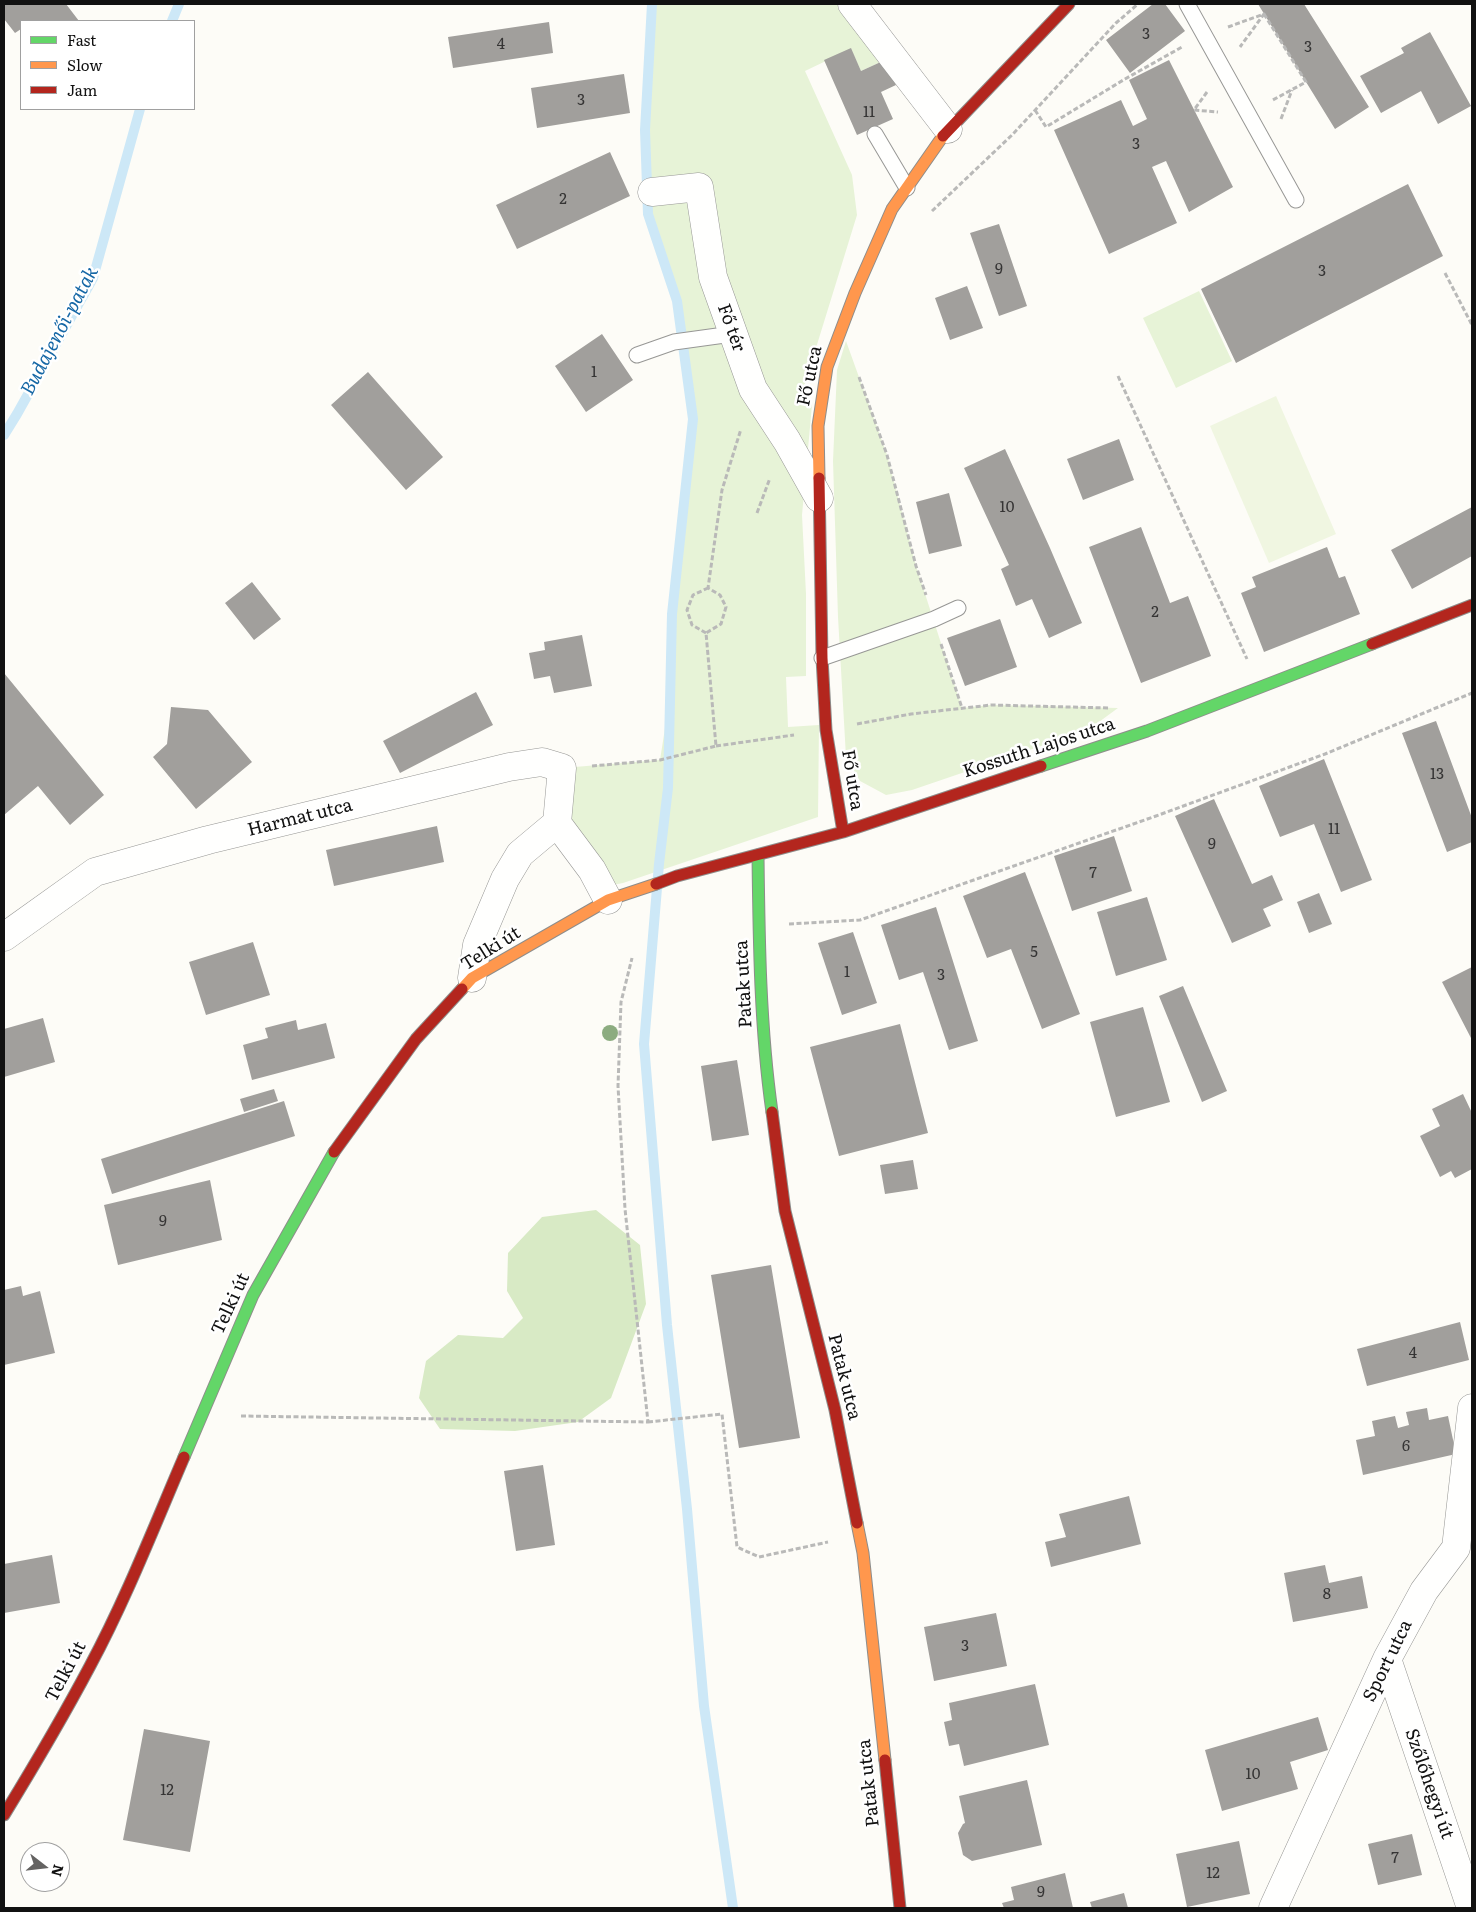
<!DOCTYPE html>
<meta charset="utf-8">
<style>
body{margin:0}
#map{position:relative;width:1476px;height:1912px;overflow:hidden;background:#fdfcf7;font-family:Literata,serif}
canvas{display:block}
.frame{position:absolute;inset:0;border:5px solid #111;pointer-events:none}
.legend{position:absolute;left:20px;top:20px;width:175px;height:90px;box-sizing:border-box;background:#fff;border:1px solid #a0a0a0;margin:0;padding:6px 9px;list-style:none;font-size:15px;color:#111}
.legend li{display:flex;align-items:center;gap:10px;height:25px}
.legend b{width:25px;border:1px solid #a0a0a0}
.north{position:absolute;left:20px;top:1842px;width:50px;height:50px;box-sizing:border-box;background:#fff;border:1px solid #a0a0a0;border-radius:50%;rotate:106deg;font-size:14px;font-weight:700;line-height:20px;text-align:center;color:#111}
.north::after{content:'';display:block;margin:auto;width:18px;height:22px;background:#646362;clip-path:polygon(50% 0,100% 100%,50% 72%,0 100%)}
</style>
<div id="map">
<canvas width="1476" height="1912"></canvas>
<div class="frame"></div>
<ul class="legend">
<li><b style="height:6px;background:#63d668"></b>Fast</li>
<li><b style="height:6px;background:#ff974d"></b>Slow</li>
<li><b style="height:6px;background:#b3261e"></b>Jam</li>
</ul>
<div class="north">N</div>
</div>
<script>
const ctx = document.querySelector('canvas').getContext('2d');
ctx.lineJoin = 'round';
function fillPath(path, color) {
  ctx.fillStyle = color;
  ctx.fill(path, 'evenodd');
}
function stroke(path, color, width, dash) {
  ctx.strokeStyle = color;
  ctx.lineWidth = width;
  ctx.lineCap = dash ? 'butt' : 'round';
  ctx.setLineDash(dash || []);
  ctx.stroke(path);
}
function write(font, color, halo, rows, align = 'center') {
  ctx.font = font + ' Literata,serif';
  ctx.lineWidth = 5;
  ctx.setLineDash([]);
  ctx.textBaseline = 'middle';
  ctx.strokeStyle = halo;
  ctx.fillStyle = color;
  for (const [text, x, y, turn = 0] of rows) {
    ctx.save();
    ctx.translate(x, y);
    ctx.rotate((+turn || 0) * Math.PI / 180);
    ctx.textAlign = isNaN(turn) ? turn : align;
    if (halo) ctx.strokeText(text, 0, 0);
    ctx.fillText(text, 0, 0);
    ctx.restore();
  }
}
fillPath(new Path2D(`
 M652,4H852L885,60L861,71L851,49L805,71L852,175L857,215L803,390L812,405L802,515L806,594V676L786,677L788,727L819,725L818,817L623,883L602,887L557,823L562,768L660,760L669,703L672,614L693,419L677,301L648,214L645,130Z
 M1199,291L1232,361L1176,388L1143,318Z
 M846,341L887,455L916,566L962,708L991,705L1118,708L1088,730L912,790L886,795L860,781L846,757L838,617L833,461L837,370Z`), '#e7f3d7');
fillPath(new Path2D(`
 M596,1210L640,1245L646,1304L611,1398L578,1422L515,1431L440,1429L419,1398L426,1361L458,1335L503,1338L523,1318L507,1291L508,1253L542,1217Z`), '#d8eac5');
fillPath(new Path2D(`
 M1276,396L1336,534L1269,563L1210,426Z`), '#f0f6e1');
stroke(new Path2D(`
 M652,4L645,130L648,214L677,301L693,419L672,614L668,788L659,864L644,1044L667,1325L687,1509L704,1706L733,1908
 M172,21L179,4
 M4,435L17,414L93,278L140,109`), '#cde8f7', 10);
fillPath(new Path2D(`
 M4,4H66L79,21H21V29L15,33L4,19Z
 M1153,4H1165L1185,31L1130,73L1106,40Z
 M1258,4H1304L1369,107L1335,129Z
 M549,22L553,53L453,68L448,37Z
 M1430,32L1471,106L1438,124L1421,91L1381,113L1360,76L1404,53L1401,48Z
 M851,48L861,71L885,60L896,85L881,92L893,119L857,135L824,60Z
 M1169,60L1233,187L1189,212L1166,161L1152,167L1177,223L1109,254L1054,130L1121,100L1133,126L1147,119L1129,80Z
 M624,74L630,113L537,128L531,88Z
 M610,152L630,196L517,249L496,205Z
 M1408,184L1443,256L1236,363L1201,289Z
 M999,224L1027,306L999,316L970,233Z
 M967,286L983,328L950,340L935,298Z
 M602,334L633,380L586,412L555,366Z
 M368,372L443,457L406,490L331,405Z
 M1119,439L1134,480L1083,500L1067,459Z
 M1005,449L1050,548L1082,623L1049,638L1032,599L1016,606L1001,569L1009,565L964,468Z
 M949,493L962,546L929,554L916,502Z
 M1472,507V556L1412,589L1391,550Z
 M1141,527L1170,603L1188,596L1211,656L1141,683L1089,547Z
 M1327,547L1339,578L1345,576L1360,614L1264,652L1241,593L1256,587L1252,577Z
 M252,582L281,619L254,640L225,603Z
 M1000,619L1017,667L965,686L947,638Z
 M582,635L592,686L554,693L550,676L534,679L529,653L545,650L544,642Z
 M4,673L104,795L70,825L38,786L4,815Z
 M476,692L493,725L400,773L383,741Z
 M171,707L208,710L252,762L196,809L153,757L167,744Z
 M1436,721L1472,818V842L1447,852L1402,733Z
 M1324,759L1372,880L1341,892L1314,824L1280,837L1259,786Z
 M1214,799L1252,884L1272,875L1283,900L1263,909L1271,926L1232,943L1175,816Z
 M437,826L444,862L334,886L326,850Z
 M1114,836L1132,891L1072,911L1054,856Z
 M1025,872L1080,1014L1042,1029L1011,949L987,958L963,896Z
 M1319,893L1332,924L1309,933L1297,902Z
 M1147,897L1167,960L1116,976L1097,912Z
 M936,907L978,1041L949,1050L923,972L899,980L881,925Z
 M853,932L877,1003L842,1015L818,943Z
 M253,942L270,995L206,1015L189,962Z
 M1472,967V1040L1442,982Z
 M1183,986L1227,1091L1202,1102L1159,996Z
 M1143,1007L1170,1102L1116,1117L1090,1022Z
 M43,1018L55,1062L4,1077V1029Z
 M296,1020L298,1030L326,1023L335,1058L252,1080L243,1045L268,1038L265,1028Z
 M900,1024L928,1133L839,1156L810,1047Z
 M737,1060L749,1135L712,1141L701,1066Z
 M274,1089L278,1101L244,1112L240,1099Z
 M1463,1094L1472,1113V1169L1455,1178L1451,1171L1440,1177L1420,1136L1440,1126L1432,1109Z
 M284,1101L295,1136L112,1194L101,1159Z
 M913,1160L918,1189L885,1194L880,1165Z
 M210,1180L222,1240L118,1265L104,1205Z
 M771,1265L800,1438L739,1448L711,1275Z
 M21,1286L23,1296L40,1291L55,1353L4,1365V1290Z
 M1460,1322L1469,1360L1367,1386L1357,1349Z
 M1427,1408L1429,1420L1448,1416L1456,1454L1363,1475L1356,1440L1375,1436L1372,1421L1395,1416L1398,1428L1409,1425L1406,1412Z
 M543,1465L555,1545L516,1551L504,1471Z
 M1129,1496L1141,1544L1051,1567L1045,1542L1066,1537L1059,1514Z
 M52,1555L60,1603L4,1613V1564Z
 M1325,1565L1329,1583L1362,1576L1368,1608L1293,1622L1284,1573Z
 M996,1613L1007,1666L934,1681L924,1627Z
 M1035,1684L1049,1745L964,1766L959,1744L949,1746L944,1722L952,1720L949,1703Z
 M1318,1717L1328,1750L1290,1762L1298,1789L1222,1811L1205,1750Z
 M144,1729L210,1741L190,1852L123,1840Z
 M1027,1780L1042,1845L972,1861L963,1855L958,1833L963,1824L965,1823L959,1796Z
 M1412,1834L1422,1875L1378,1885L1368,1844Z
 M1239,1841L1250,1894L1187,1907L1176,1854Z
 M1065,1873L1073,1908H1004L1002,1903L1014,1900L1011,1887Z
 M1124,1893L1128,1908H1092L1090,1902Z`), '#a19f9c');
const lane = new Path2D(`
 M1187,4L1296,200
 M875,134L907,188
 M637,355L674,342L732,334
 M822,658L934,619L958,608`);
const street = new Path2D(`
 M852,4L948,129
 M652,192L699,187L713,277L753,389L787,441L819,498
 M4,937L95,872L208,840L509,767L542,762L562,768L557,823L592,870L608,900
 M472,978L477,945L505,879L520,854L557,823
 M1387,1659L1471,1908
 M1273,1908L1387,1659L1424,1591L1456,1548L1472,1408`);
const fast = new Path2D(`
 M1041,766L1147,731L1372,644
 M758,855C759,941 760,1027 772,1112
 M184,1457L253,1295L334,1152`);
const slow = new Path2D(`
 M819,478L818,426L827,367L855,293L892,209L943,136
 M462,989L472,978L608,900L656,884
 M857,1523L863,1553L885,1760`);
const jam = new Path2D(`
 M943,136L1069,4
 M819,478L822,658L826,730L843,832
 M1372,644L1472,605
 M656,884L677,876L843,832L1041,766
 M772,1112L785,1211L835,1410L857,1523
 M334,1152L416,1039L462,989
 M885,1760L900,1908
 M4,1815C34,1766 63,1717 90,1666C126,1599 154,1527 184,1457`);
stroke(lane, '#979795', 17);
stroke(street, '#979795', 29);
stroke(fast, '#8e8d8b', 13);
stroke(slow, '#8e8d8b', 13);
stroke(jam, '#8e8d8b', 13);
stroke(new Path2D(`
 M1264,14L1306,82L1271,101
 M1228,27L1264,14L1240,47
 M1207,92L1194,110L1218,112
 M1035,110L1046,127L1125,79L1182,47
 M1281,119L1292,90
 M932,211L1012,135L1116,23L1138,4
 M1445,273L1472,325
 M1118,376L1247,659
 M859,377L887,455L916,566L926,595
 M757,513L770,478
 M706,633L692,625L687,610L693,595L708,588
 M941,644L962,708
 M857,724L911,714L991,705L1109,708
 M716,746L794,735
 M592,766L660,760L716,746L706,633L721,624L726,607L720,595L708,588L722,490L741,429
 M789,924L860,920L1156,816L1325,754L1472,693
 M241,1416L648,1422L625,1209L618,1086L621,1002L632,958
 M648,1422L722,1414L737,1547L759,1557L828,1542`), '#b9b9b8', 3, [5, 2.5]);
stroke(lane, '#fffffe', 15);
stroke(street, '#fffffe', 28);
stroke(fast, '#63d668', 11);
stroke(slow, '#ff974d', 11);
stroke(jam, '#b3261e', 11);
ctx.fillStyle = '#8cac80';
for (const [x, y] of [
 [610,1033]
]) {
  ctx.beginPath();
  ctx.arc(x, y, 8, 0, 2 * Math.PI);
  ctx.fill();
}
write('15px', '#353434', null, [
 ["3",1146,35],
 ["4",501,45],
 ["3",1308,48],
 ["3",581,101],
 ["11",869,113],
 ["3",1136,145],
 ["2",563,200],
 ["9",999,270],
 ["3",1322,272],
 ["1",594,373],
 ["10",1007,508],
 ["2",1155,613],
 ["13",1437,775],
 ["11",1334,830],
 ["9",1212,845],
 ["7",1093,874],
 ["5",1034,953],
 ["1",847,973],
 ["3",941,976],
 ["9",163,1222],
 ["4",1413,1354],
 ["6",1406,1447],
 ["8",1327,1595],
 ["3",965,1647],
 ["10",1253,1775],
 ["12",167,1791],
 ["7",1395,1859],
 ["12",1213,1874],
 ["9",1041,1893]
]);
write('18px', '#111', '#fff', [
 ["Fő tér",731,328,70],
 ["Fő utca",810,376,-78],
 ["Kossuth Lajos utca",1039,748,-18],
 ["Fő utca",852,780,81],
 ["Harmat utca",300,818,-14],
 ["Telki út",491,949,-32],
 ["Patak utca",744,984,-93],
 ["Telki út",231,1304,-65],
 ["Patak utca",844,1377,76],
 ["Sport utca",1388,1661,-64],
 ["Telki út",66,1672,-62],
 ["Patak utca",869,1783,-96],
 ["Szőlőhegyi út",1429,1784,71]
]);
write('italic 19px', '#1768a6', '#fff', [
 ["Budajenői-patak",60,331,-62]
]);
</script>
